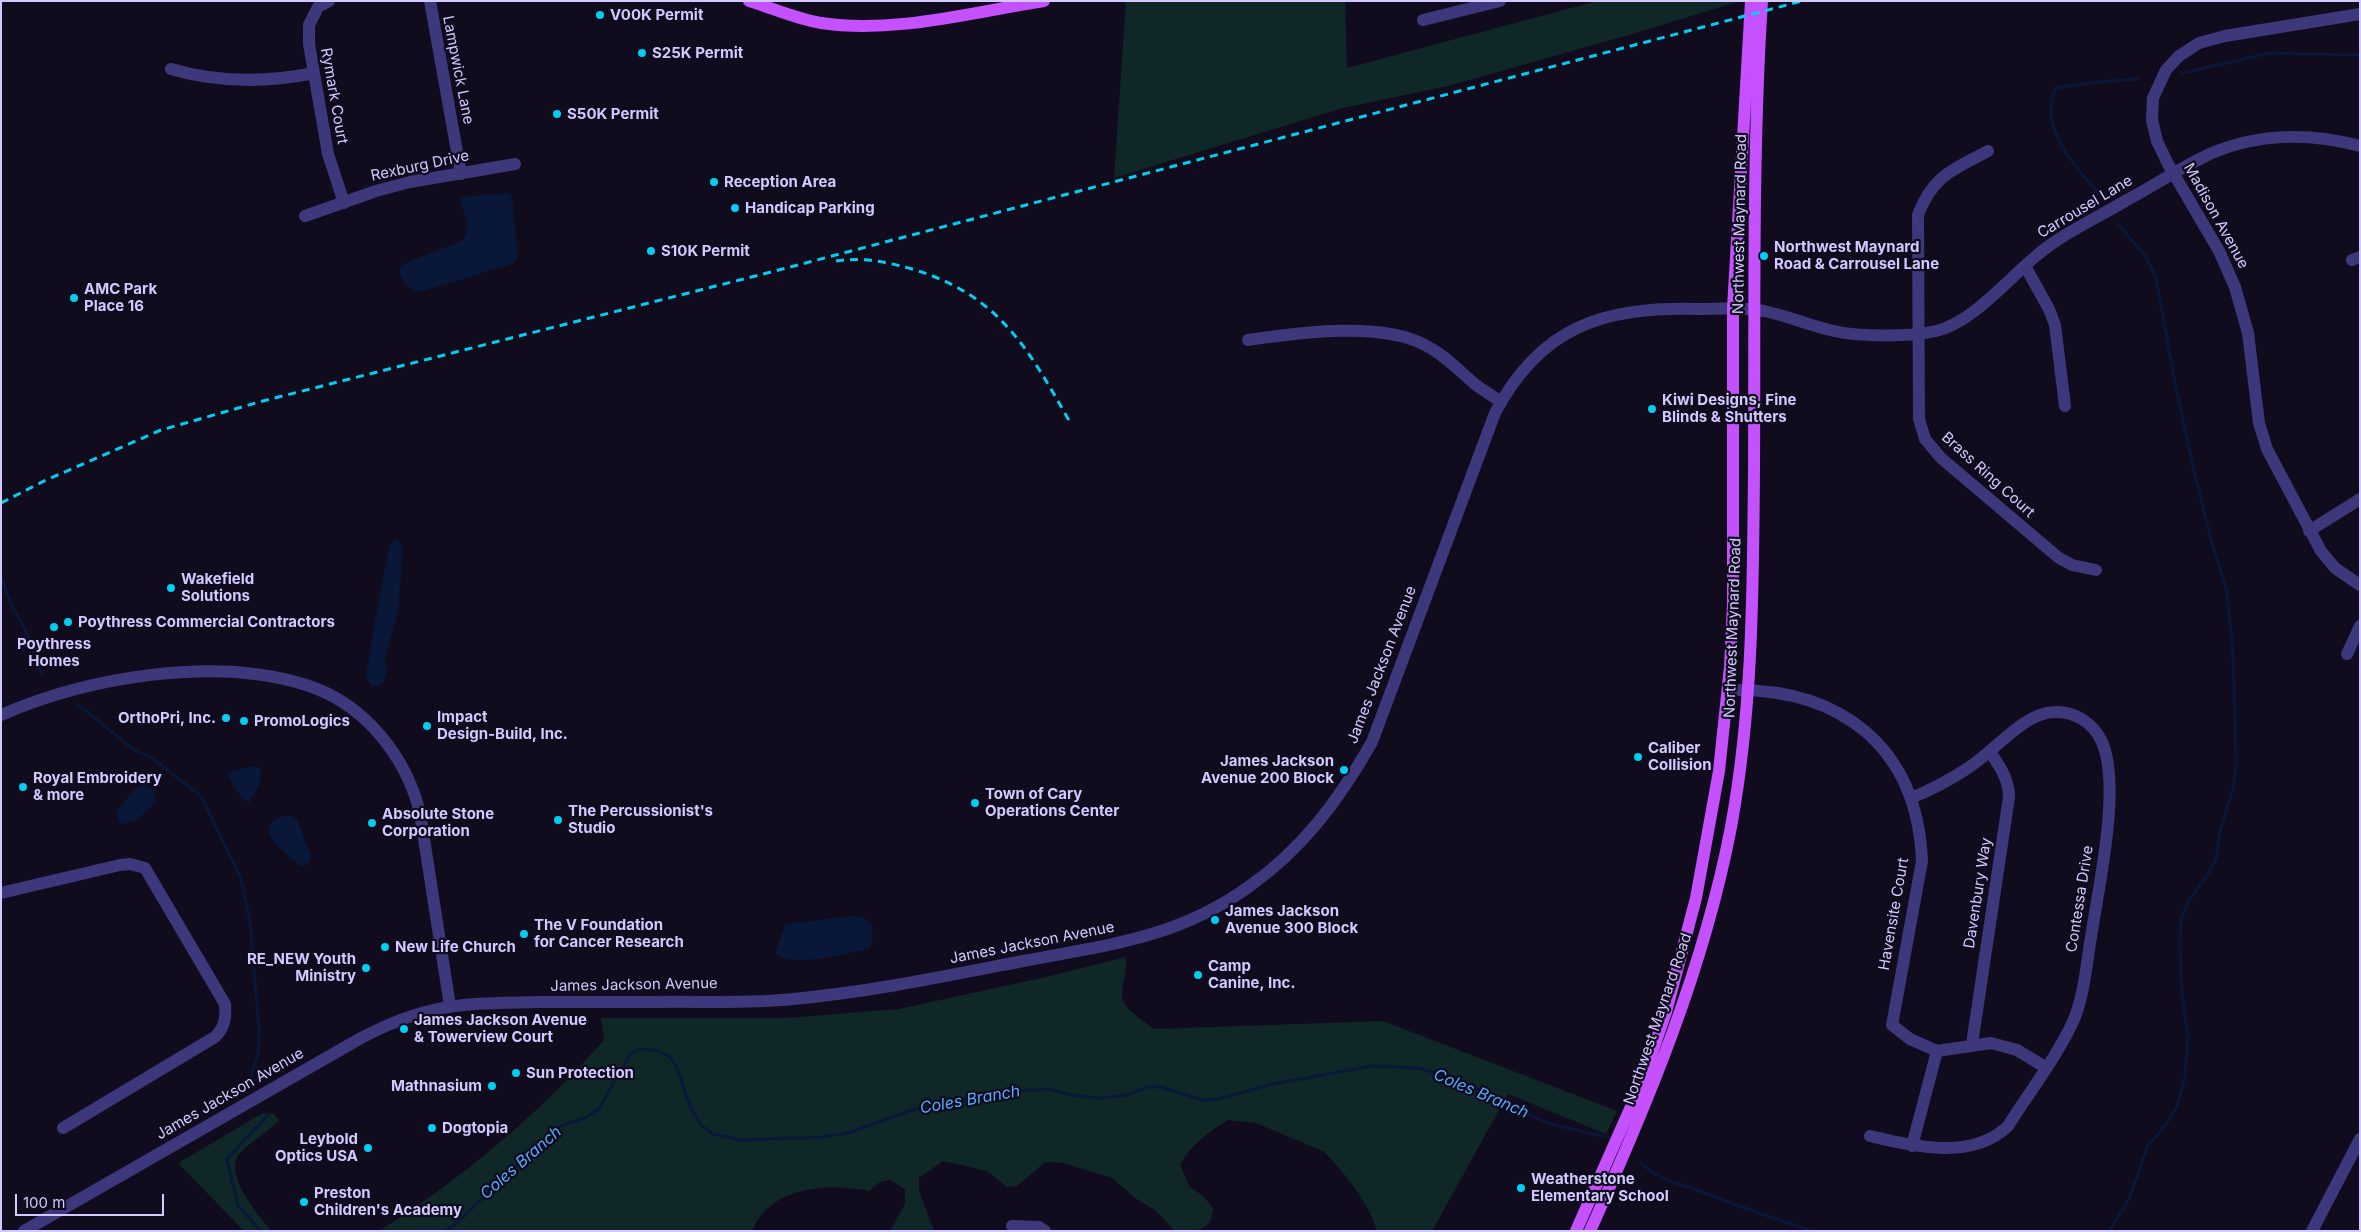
<!DOCTYPE html>
<style>
body{margin:0}
#map{position:relative;width:2361px;height:1232px;overflow:hidden;background:#100c1d;font-family:Inter,sans-serif}
canvas{display:block}
.frame{position:absolute;inset:0;border:2px solid #d1c9ff;pointer-events:none}
.scale{position:absolute;left:15px;top:1194px;width:149px;height:22px;box-sizing:border-box;border:2px solid #d1c9ff;border-top:0;padding-left:6px;font-size:15px;line-height:18px;white-space:nowrap;color:#d1c9ff;-webkit-text-stroke:4px #100c1d;paint-order:stroke}
</style>
<div id="map">
<canvas width="2361" height="1232"></canvas>
<div class="frame"></div>
<div class="scale">100 m</div>
</div>
<script>
const ctx = document.querySelector('canvas').getContext('2d');
ctx.lineJoin = 'round';
function fillPath(path, color) {
  ctx.fillStyle = color;
  ctx.fill(path, 'evenodd');
}
function stroke(path, color, width, dash) {
  ctx.strokeStyle = color;
  ctx.lineWidth = width;
  ctx.lineCap = dash ? 'butt' : 'round';
  ctx.setLineDash(dash || []);
  ctx.stroke(path);
}
function write(font, color, halo, rows, align = 'center') {
  ctx.font = font + ' Inter,sans-serif';
  ctx.lineWidth = 4.5;
  ctx.setLineDash([]);
  ctx.textBaseline = 'middle';
  ctx.strokeStyle = halo;
  ctx.fillStyle = color;
  for (const [text, x, y, turn = 0] of rows) {
    ctx.save();
    ctx.translate(x, y);
    ctx.rotate((+turn || 0) * Math.PI / 180);
    ctx.textAlign = isNaN(turn) ? turn : align;
    if (halo) ctx.strokeText(text, 0, 0);
    ctx.fillText(text, 0, 0);
    ctx.restore();
  }
}
fillPath(new Path2D(`
 M1126,1H1345L1347,68L1597,1H1740L1636,33L1448,86L1343,108L1114,178Z
 M1126,957C1127,970 1121,989 1122,998C1125,1010 1144,1021 1154,1029L1383,1021L1617,1111L1606,1134L1508,1094L1432,1231H1377C1370,1205 1342,1169 1323,1151L1256,1123L1228,1120C1209,1132 1190,1145 1180,1165L1190,1187L1203,1196L1213,1208C1211,1232 1197,1231 1175,1231L1155,1210L1135,1198L1112,1178L1063,1163L1045,1162L1017,1186L1007,1187L987,1171L943,1161L919,1178V1191L934,1231H890L905,1204V1189L890,1180L880,1182L869,1191C828,1183 770,1186 752,1231H379C462,1179 540,1113 604,1040L601,1018H787L899,1009L1046,977Z
 M263,1113L274,1114L279,1120C268,1133 252,1140 240,1153C222,1173 258,1214 271,1231H244L178,1163Z`), '#0f2727');
fillPath(new Path2D(`
 M509,193L512,197L518,258L512,264L420,292C407,288 399,280 400,267L408,262L462,241C472,229 464,214 460,200L462,197Z
 M397,539L403,548L398,612L385,659L387,671L384,681L378,686L371,685L366,676L378,603L390,545Z
 M256,766L261,770L259,786L249,803C238,795 233,787 228,774L234,770Z
 M143,783C152,788 155,792 156,802L136,821L123,824L119,823L116,811C125,802 134,788 143,783Z
 M283,816H292L298,821L311,857L307,865L301,866C288,855 248,828 283,816Z
 M853,916L864,918L872,926L873,939L869,949C846,953 799,967 778,956L776,950L785,925L794,923Z`), '#091839');
stroke(new Path2D(`
 M2183,73L2270,53L2360,55
 M2100,195C2076,166 2037,129 2056,88L2097,82L2138,79
 M1,577L11,605L25,629L41,673
 M79,705L134,750L152,758L201,796L240,876L250,921L259,1029L258,1054L250,1079
 M1640,1162C1665,1184 1673,1181 1702,1192C1738,1206 1775,1219 1812,1231
 M261,1231L238,1206L227,1159L268,1115
 M445,1231L457,1223L557,1127L584,1118L599,1109L630,1054L640,1049L657,1050L670,1057L677,1068L691,1109L702,1126L713,1134L740,1140L823,1137L851,1132L912,1110L1000,1092L1048,1089L1077,1096L1101,1098L1127,1095L1147,1087H1161L1202,1100L1218,1099L1268,1085L1372,1066L1417,1068L1429,1071L1467,1084L1547,1123L1605,1137
 M2109,1231L2129,1199L2148,1145L2165,1126L2177,1106L2185,1077L2188,1037L2182,995L2180,943L2181,920L2188,902L2206,877L2216,860L2220,831L2233,789L2236,762L2233,655L2227,592L2210,536L2194,471L2176,388L2156,279L2146,257L2118,224`), '#091839', 3);
stroke(new Path2D(`
 M329,1L318,7L309,25V44L328,154L344,203
 M430,1L461,174
 M2360,14L2225,36L2199,43L2179,56L2166,70L2153,98L2152,120L2157,141L2168,164L2219,251L2235,287L2248,333L2259,423L2267,449L2321,551L2335,568L2360,585
 M1423,20L1500,1
 M171,69C219,83 265,83 314,73
 M1988,151C1953,170 1933,175 1918,215L1919,419L1925,439L1941,458L2059,558L2072,565L2096,570
 M305,216L376,191L410,182L515,164
 M2352,260L2360,257
 M2025,266L2049,309L2055,325L2065,406
 M1248,340C1298,333 1380,321 1425,345C1445,355 1459,371 1476,385C1484,391 1493,396 1501,402
 M2309,531L2360,499
 M2347,654L2360,626
 M1728,690C1840,687 1917,746 1922,861L1892,1025L1910,1039L1937,1051L1991,1043L2017,1050L2045,1067
 M1,715C88,677 214,656 306,685C364,703 406,756 420,813L450,1006
 M1,893L120,865L130,864L145,868L225,1004C226,1018 225,1027 215,1037L63,1128
 M1972,1044L2009,797C2009,779 2000,767 1990,752
 M1870,1136C1913,1146 1972,1161 2008,1126C2028,1094 2061,1051 2075,1017C2085,990 2087,959 2092,931C2099,884 2122,783 2101,740C2093,723 2074,711 2055,712C2024,712 1994,752 1968,768C1950,780 1931,790 1911,798
 M1912,1146L1937,1051
 M1012,1226L1039,1227L1045,1231
 M24,1231L361,1038C384,1026 407,1016 433,1010C467,1002 503,1003 538,1002C576,1002 615,1002 654,1002C700,1001 747,1004 793,999C870,992 946,976 1023,961C1106,945 1175,939 1247,888C1302,850 1339,800 1372,742L1495,413C1541,326 1603,307 1697,309C1719,309 1742,307 1764,311C1788,316 1811,326 1834,331C1860,337 1910,337 1936,331C1973,322 2007,280 2036,256C2063,233 2097,218 2127,200C2155,185 2183,166 2212,153C2259,133 2311,133 2360,146
 M2312,1231L2360,1139`), '#3d377c', 12);
stroke(new Path2D(`
 M749,1C772,8 797,19 821,23C894,34 972,12 1044,1
 M1576,1231L1642,1082L1666,1012L1696,898L1719,771L1730,667L1733,604V308L1751,1
 M1590,1231C1649,1100 1704,968 1731,827C1753,708 1753,588 1754,468C1755,313 1752,156 1762,1`), '#c551fe', 12);
stroke(new Path2D(`
 M836,261C862,257 887,262 912,269C1000,295 1029,350 1071,424
 M1,503L44,481L161,430L263,401L775,271L1802,1`), '#02cef1', 3, [8, 6]);
for (const [x, y, r, color] of [
 [600,15,5,"#02cef1"],
 [642,53,5,"#02cef1"],
 [557,114,5,"#02cef1"],
 [714,182,5,"#02cef1"],
 [735,208,5,"#02cef1"],
 [651,251,5,"#02cef1"],
 [1764,256,5,"#02cef1"],
 [74,298,5,"#02cef1"],
 [1652,409,5,"#02cef1"],
 [171,588,5,"#02cef1"],
 [68,622,5,"#02cef1"],
 [54,627,5,"#02cef1"],
 [226,718,5,"#02cef1"],
 [244,721,5,"#02cef1"],
 [427,726,5,"#02cef1"],
 [1638,757,5,"#02cef1"],
 [1344,770,5,"#02cef1"],
 [23,787,5,"#02cef1"],
 [975,803,5,"#02cef1"],
 [558,820,5,"#02cef1"],
 [372,823,5,"#02cef1"],
 [1215,920,5,"#02cef1"],
 [524,934,5,"#02cef1"],
 [385,947,5,"#02cef1"],
 [366,968,5,"#02cef1"],
 [1198,975,5,"#02cef1"],
 [404,1029,5,"#02cef1"],
 [516,1073,5,"#02cef1"],
 [492,1086,5,"#02cef1"],
 [432,1128,5,"#02cef1"],
 [368,1148,5,"#02cef1"],
 [1521,1188,5,"#02cef1"],
 [304,1202,5,"#02cef1"]
]) {
  const dot = new Path2D();
  dot.arc(x, y, r, 0, 2 * Math.PI);
  ctx.fillStyle = color;
  ctx.fill(dot);
  stroke(dot, '#100c1d', 2);
}
write('bold 15px', '#d1c9ff', '#100c1d', [
 ["V00K Permit",610,15],
 ["S25K Permit",652,53],
 ["S50K Permit",567,114],
 ["Reception Area",724,182],
 ["Handicap Parking",745,208],
 ["Northwest Maynard",1774,247],
 ["Road & Carrousel Lane",1774,264],
 ["S10K Permit",661,251],
 ["AMC Park",84,289],
 ["Place 16",84,306],
 ["Kiwi Designs, Fine",1662,400],
 ["Blinds & Shutters",1662,417],
 ["Wakefield",181,579],
 ["Solutions",181,596],
 ["Poythress Commercial Contractors",78,622],
 ["Poythress",54,644,"center"],
 ["Homes",54,661,"center"],
 ["Impact",437,717],
 ["Design-Build, Inc.",437,734],
 ["OrthoPri, Inc.",216,718,"right"],
 ["PromoLogics",254,721],
 ["Caliber",1648,748],
 ["Collision",1648,765],
 ["James Jackson",1334,761,"right"],
 ["Avenue 200 Block",1334,778,"right"],
 ["Royal Embroidery",33,778],
 ["& more",33,795],
 ["Town of Cary",985,794],
 ["Operations Center",985,811],
 ["The Percussionist's",568,811],
 ["Studio",568,828],
 ["Absolute Stone",382,814],
 ["Corporation",382,831],
 ["James Jackson",1225,911],
 ["Avenue 300 Block",1225,928],
 ["The V Foundation",534,925],
 ["for Cancer Research",534,942],
 ["New Life Church",395,947],
 ["RE_NEW Youth",356,959,"right"],
 ["Ministry",356,976,"right"],
 ["Camp",1208,966],
 ["Canine, Inc.",1208,983],
 ["James Jackson Avenue",414,1020],
 ["& Towerview Court",414,1037],
 ["Sun Protection",526,1073],
 ["Mathnasium",482,1086,"right"],
 ["Dogtopia",442,1128],
 ["Leybold",358,1139,"right"],
 ["Optics USA",358,1156,"right"],
 ["Weatherstone",1531,1179],
 ["Elementary School",1531,1196],
 ["Preston",314,1193],
 ["Children's Academy",314,1210]
], 'left');
write('15px', '#d1c9ff', '#100c1d', [
 ["Lampwick Lane",458,70,79],
 ["Rymark Court",334,96,80],
 ["Rexburg Drive",420,166,-12],
 ["Carrousel Lane",2085,207,-31],
 ["Madison Avenue",2216,216,61],
 ["Northwest Maynard Road",1740,224,-89],
 ["Brass Ring Court",1988,475,42],
 ["Northwest Maynard Road",1733,628,-88],
 ["James Jackson Avenue",1382,665,-69],
 ["Davenbury Way",1978,893,-81],
 ["Contessa Drive",2080,899,-81],
 ["Havensite Court",1894,914,-80],
 ["James Jackson Avenue",1032,943,-11],
 ["James Jackson Avenue",634,985,-1],
 ["Northwest Maynard Road",1658,1019,-71],
 ["James Jackson Avenue",230,1094,-30]
]);
write('italic 16px', '#58a9fe', '#100c1d', [
 ["Coles Branch",1481,1094,23],
 ["Coles Branch",970,1100,-10],
 ["Coles Branch",521,1163,-41]
]);
</script>
